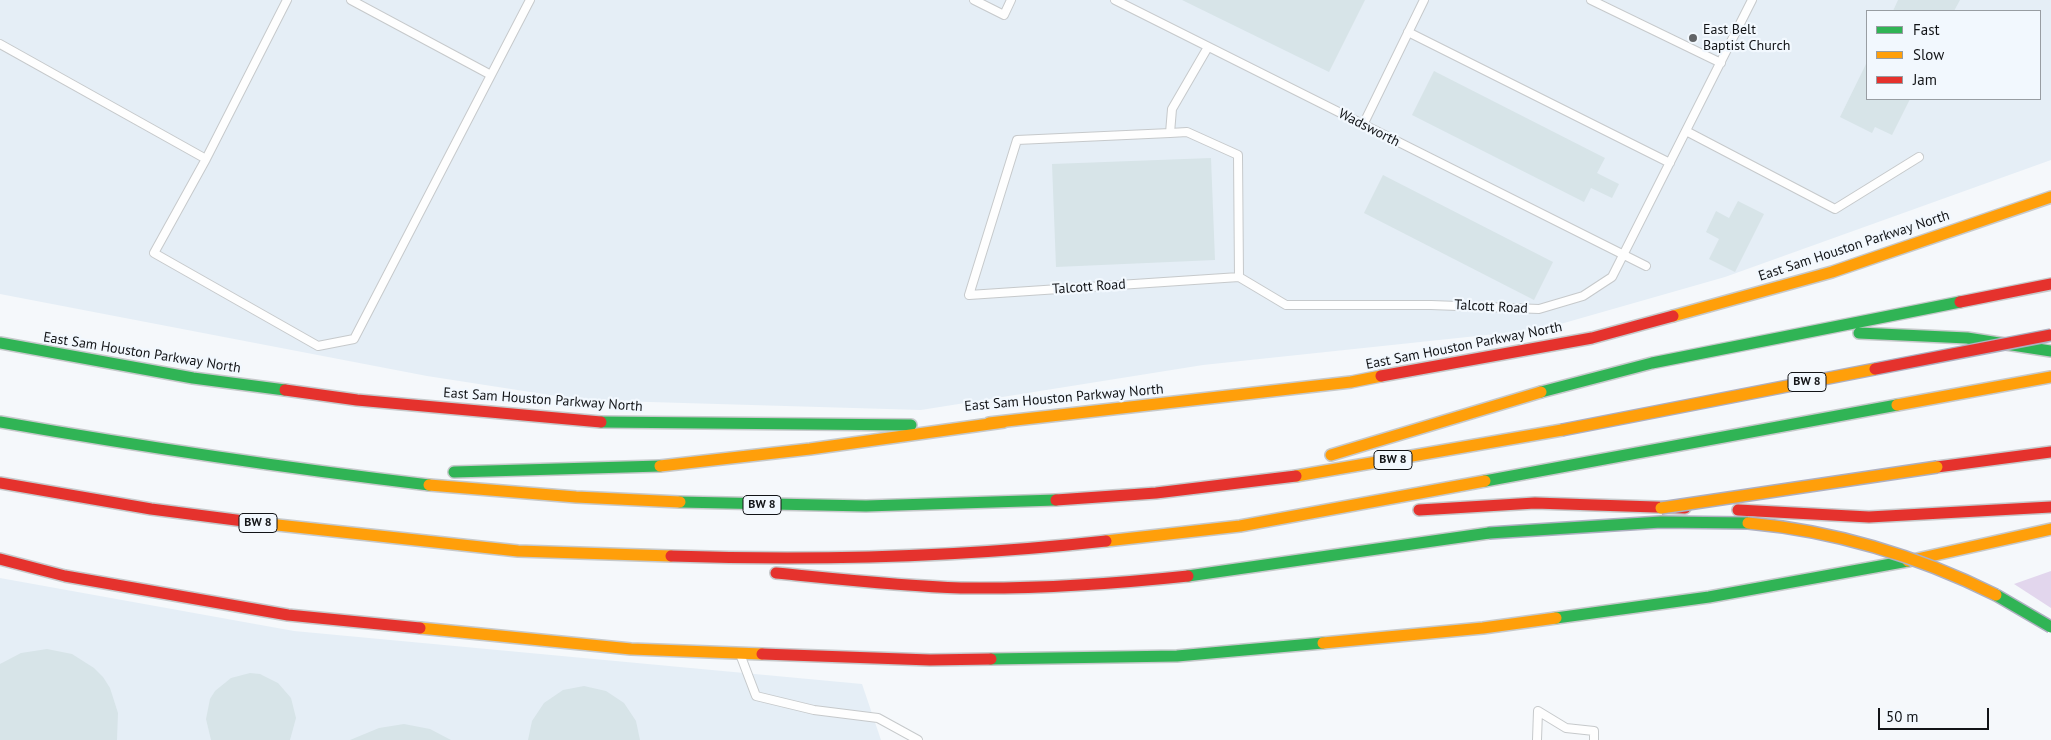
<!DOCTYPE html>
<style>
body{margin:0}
#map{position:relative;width:2051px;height:740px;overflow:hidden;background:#f5f8fb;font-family:"PT Sans",sans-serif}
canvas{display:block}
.legend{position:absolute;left:1866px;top:10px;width:175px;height:90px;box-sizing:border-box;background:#f2f8fe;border:1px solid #989da2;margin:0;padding:6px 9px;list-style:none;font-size:15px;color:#121417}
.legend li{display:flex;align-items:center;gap:10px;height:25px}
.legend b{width:25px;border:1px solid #989da2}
.scale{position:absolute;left:1878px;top:708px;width:111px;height:22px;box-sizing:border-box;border:2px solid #121417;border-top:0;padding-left:6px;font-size:15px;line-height:18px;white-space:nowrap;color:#121417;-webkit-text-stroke:4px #f2f8fe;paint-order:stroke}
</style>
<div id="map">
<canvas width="2051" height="740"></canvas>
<ul class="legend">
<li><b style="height:6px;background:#30b455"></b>Fast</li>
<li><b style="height:6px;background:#ff9f0a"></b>Slow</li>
<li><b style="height:6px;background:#e5322d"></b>Jam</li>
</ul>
<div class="scale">50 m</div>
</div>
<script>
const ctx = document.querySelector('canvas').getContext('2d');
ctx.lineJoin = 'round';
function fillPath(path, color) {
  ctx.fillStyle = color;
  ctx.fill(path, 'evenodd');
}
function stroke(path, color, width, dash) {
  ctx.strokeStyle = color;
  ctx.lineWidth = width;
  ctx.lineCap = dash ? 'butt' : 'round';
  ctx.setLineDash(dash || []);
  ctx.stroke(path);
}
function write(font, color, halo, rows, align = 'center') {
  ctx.font = font + ' "PT Sans",sans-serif';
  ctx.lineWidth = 4.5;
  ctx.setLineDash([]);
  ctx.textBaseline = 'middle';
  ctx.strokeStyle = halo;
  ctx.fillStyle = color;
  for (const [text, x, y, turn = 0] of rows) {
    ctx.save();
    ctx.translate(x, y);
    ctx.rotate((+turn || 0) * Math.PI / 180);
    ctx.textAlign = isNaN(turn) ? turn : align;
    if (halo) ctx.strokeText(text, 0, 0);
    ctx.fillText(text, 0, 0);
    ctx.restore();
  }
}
fillPath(new Path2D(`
 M0,0H2051V160L1725,277L1543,329L1203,365L921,410L582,400L427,376L0,294ZM1867,11H2040V99H1867Z
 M0,578L294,631L862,684L881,740H0Z`), '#e5eef6');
fillPath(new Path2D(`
 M2051,571V608L2014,584Z`), '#e2d6ed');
fillPath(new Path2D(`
 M1182,0H1365L1329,72Z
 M1898,0H1960L1954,11H1893Z
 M1867,62V99H1910L1892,135L1875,127L1872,133L1840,117Z
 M1434,71L1605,158L1597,173L1619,184L1612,198L1591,188L1584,202L1412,115Z
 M1211,158L1215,260L1056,267L1052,164Z
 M1383,175L1553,262L1534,300L1364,213Z
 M1738,201L1764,214L1735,272L1709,259L1719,239L1706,232L1716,211L1729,218Z
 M47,649L72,654L94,668L103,677L110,688L118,713L117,740H0V664L21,653Z
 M250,673L260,674L278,683L291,698L296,718L290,740H211L206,719L210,699L215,691L231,678Z
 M584,686L606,691L624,703L636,721L640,740H528L532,721L544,703L563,690Z
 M404,724L430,729L451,740H350L379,728Z`), '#d7e4e8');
const lane = new Path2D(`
 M287,0L206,159L154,253L318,346L354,339L530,0
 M351,0L491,75
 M974,0L1004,15L1011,0
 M1115,0L1646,266
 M1591,0L1721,63
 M1408,32L1670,163
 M0,44L206,159
 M1363,125L1424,0
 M1686,131L1835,209L1919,157
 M1170,133L1187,132L1238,155L1239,277L969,295L1017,140L1170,133L1172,109L1208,47
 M1239,277L1286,305H1431L1539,309L1583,296L1612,277L1752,0
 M740,654L756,696L814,710L878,718L918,740
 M1537,740L1538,711L1566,728L1594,731V740`);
const fast = new Path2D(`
 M1859,333L1967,338L2051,351
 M0,343L193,378L285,390
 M1541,392L1652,363L1960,302
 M0,422C143,447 285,468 429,485
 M601,422L911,425
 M454,472L660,466
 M1485,481L1897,405
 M680,502L866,506L1056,500
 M1188,576L1489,533
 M1556,618L1709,597L1908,561
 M991,659L1177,656L1323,643`);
const slow = new Path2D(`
 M1673,316L1832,272L2051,197
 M1897,405L2051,377
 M989,423L1351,382L1381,376
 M1331,455L1541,392
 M660,466L810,449L1004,422
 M1296,476L1562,430
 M429,485L576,497L680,502
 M259,523L518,551L671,556
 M1106,541L1240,526L1485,481
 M1908,561L2051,529
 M420,628L631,649L762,654
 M1323,643L1483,628L1556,618`);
const jam = new Path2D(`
 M1960,302L2051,284
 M1381,376L1592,338L1673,316
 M285,390L357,400L601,422
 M1937,467L2051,452
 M0,483L151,509L259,523
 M1056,500L1156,493L1296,476
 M1419,510L1535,503L1685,508
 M1738,510L1869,517L2051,507
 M671,556C815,561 962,557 1106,541
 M0,559L65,576L288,615L420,628
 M776,573C838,579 899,586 961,588C1037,589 1113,584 1188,576
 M762,654L930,660L991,659`);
stroke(lane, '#c6c9cb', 10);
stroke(fast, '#c6c9cb', 14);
stroke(slow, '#c6c9cb', 14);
stroke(jam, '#c6c9cb', 14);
stroke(lane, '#fefefe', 8);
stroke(fast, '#30b455', 11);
stroke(slow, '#ff9f0a', 11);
stroke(jam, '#e5322d', 11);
const fastBridge = new Path2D(`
 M1489,533L1661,522L1748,523
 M1996,595L2051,627`);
const slowBridge = new Path2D(`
 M1562,430L1875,369
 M1661,508L1937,467
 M1748,523C1836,531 1918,556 1996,595`);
const jamBridge = new Path2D(`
 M1875,369L2051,335`);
stroke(fastBridge, '#aeb0c1', 14, []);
stroke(slowBridge, '#aeb0c1', 14, []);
stroke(jamBridge, '#aeb0c1', 14, []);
stroke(fastBridge, '#30b455', 11);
stroke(slowBridge, '#ff9f0a', 11);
stroke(jamBridge, '#e5322d', 11);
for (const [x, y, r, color] of [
 [1693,38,5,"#616467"]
]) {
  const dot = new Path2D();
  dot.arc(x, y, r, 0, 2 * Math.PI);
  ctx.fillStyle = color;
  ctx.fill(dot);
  stroke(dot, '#f2f8fe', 2);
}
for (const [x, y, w] of [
 [1807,382,38],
 [1393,460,38],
 [762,505,38],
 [258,523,38]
]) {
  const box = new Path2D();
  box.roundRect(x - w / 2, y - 9.5, w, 19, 4);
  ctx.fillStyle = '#f2f8fe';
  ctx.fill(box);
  stroke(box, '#121417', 1);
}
write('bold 12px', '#121417', null, [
 ["BW 8",1807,382],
 ["BW 8",1393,460],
 ["BW 8",762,505],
 ["BW 8",258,523]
]);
write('14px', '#121417', '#f2f8fe', [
 ["East Belt",1703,30],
 ["Baptist Church",1703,46]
], 'left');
write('14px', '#121417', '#f2f8fe', [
 ["Wadsworth",1369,128,27],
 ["East Sam Houston Parkway North",1854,246,-18],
 ["Talcott Road",1089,287,-4],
 ["Talcott Road",1491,307,3],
 ["East Sam Houston Parkway North",1464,346,-11],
 ["East Sam Houston Parkway North",142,353,9],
 ["East Sam Houston Parkway North",1064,398,-5],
 ["East Sam Houston Parkway North",543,400,4]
]);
</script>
